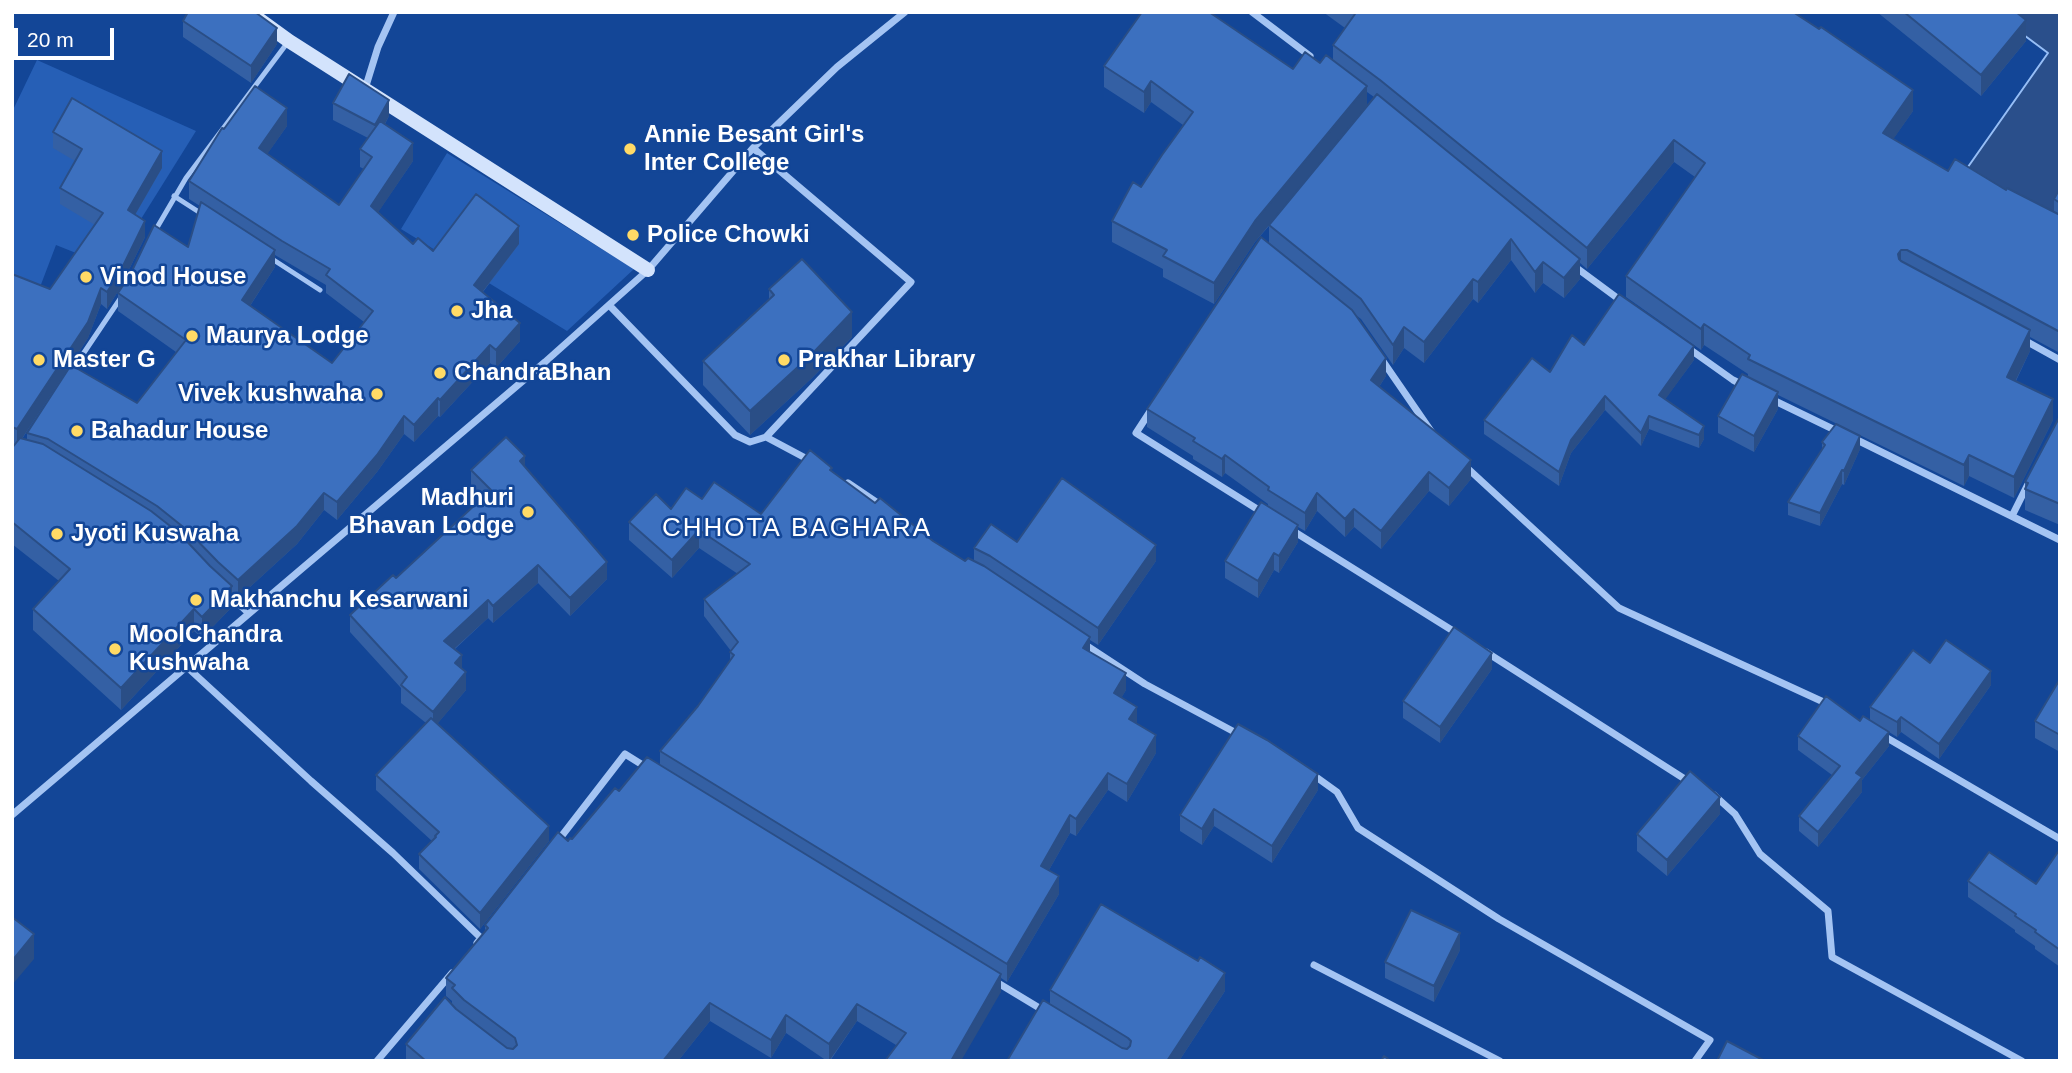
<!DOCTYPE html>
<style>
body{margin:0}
#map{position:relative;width:2072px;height:1073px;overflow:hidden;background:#134697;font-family:Arial,sans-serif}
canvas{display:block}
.frame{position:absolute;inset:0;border:14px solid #fff;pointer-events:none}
.scale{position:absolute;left:14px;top:28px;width:100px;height:32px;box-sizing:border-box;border:4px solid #fff;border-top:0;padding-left:9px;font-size:21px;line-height:24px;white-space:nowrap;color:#fff;-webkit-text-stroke:5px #134697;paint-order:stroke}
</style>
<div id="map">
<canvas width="2072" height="1073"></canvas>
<div class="frame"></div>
<div class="scale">20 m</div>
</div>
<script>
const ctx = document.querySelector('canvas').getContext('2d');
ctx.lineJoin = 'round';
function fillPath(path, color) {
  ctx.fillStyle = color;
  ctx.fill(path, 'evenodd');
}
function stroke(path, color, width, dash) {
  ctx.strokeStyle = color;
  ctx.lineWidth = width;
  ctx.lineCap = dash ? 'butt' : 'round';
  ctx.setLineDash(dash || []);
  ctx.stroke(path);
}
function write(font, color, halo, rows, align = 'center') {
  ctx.font = font + ' Arial,sans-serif';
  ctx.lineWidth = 5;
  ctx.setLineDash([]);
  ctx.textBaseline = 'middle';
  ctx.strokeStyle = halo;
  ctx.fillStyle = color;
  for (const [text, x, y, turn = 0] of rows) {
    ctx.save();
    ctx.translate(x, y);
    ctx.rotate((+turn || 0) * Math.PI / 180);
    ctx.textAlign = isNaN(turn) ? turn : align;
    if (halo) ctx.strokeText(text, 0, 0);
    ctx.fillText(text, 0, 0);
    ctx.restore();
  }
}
fillPath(new Path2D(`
 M37,60L196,131L111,267L56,245L37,295L12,283V112Z
 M447,153L634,269L567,331L401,229Z`), '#265fb6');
const water = new Path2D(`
 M1993,12H2060V208L2053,217L1963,174L2048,53Z`);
fillPath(water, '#2a4f8b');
stroke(water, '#96bef6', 2);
stroke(new Path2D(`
 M174,196L202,214
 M155,231L186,178L288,42
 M269,257L320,290
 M71,372L122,296
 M228,595L248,614`), '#a4c4f3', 5);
stroke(new Path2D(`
 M1252,12L1310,56
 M365,89L378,47L394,12
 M753,148L911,282L766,437
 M1574,266L1624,303
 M609,305L735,435L750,442L766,437L811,461
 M2024,340L2060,360
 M1688,348L1733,380L1745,386
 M1380,357L1433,434
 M1771,399L1839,432
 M1151,410L1136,433L1265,514
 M1853,438L2060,540
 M1464,465L1619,608L1830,705
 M848,483L882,506
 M2012,516L2029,482
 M1290,529L1458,634
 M1084,644L1145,684L1240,735
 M1486,652L1691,783
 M187,667L311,781L393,853L481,938L477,943
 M1882,735L2060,839
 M1312,774L1337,792L1358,828L1499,919L1710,1040L1695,1061
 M1714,795L1735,814L1760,854L1828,911L1832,957L2022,1061
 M12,815L545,362L648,270L753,148L837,67L905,12
 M557,842L625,754L649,769
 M1314,965L1500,1061
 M993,980L1046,1012
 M377,1061L452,973`), '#a4c4f3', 7);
stroke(new Path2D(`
 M249,12L289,41L648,270`), '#d3e3fc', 14);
fillPath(new Path2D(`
 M1323,12H1793L1913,111L1893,139L1948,171L2006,190L2054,212V199L2060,188V353L2030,337V351L2016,381L2053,420L2014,498L1969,476L1964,486L1778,395V409L1754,452L1718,433V416L1748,377V374L1704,345L1701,350L1626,297V276L1695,177L1674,162L1587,269L1580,263V279L1564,298L1543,283L1535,293L1511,260L1478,303L1473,299L1424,363L1404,348L1393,365L1361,319L1357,316L1386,376L1379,387L1471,479L1449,506L1429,491L1381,549L1354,527L1345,537L1317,511L1305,531L1298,527V542L1279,573L1274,570L1258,598L1225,578V561L1268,506V504L1225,473L1222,477L1193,459V456L1147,427V409L1269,243V226L1255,242L1214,304L1163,277V269L1112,242V221L1141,187L1183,125L1151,102L1144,113L1104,87V66L1293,69L1333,60V45L1345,28ZM1367,92L1374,97L1367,106Z
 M1877,12H2016L2026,41L1981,96Z
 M183,21L277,44L251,83L183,37Z
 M333,103L389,116L385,124L413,161L378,212L413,244L433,251L519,244L483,292L520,341L496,368L490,363L440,417L438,416L414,442L404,434L377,472L337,520L324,510L297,544L238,598L232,593V607L202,638L194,631L121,710L33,630V609L59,581L12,544V448L15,445L12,444V274L50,289L95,225L60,204V188L75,161L53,148V132L162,168L135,215L145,237L120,288L107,309L101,304L88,338L22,439L27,440V433L137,403L176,352L118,311V293L188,247L200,206L189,199V181L224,129L287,126L267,154L339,205L364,169L360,167V149L368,138L333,120ZM275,255L326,285V293L364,322L332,363L250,306L275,267Z
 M769,289L852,337L812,378L750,435L703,385V361L769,299Z
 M1584,345L1694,360L1665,399L1704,439L1699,448L1649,429L1641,446L1605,410L1571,453L1559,486L1484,434V420L1550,372Z
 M2060,416V525L2025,510V482Z
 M1822,442L1860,449L1844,485L1842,484L1820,526L1788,515V502L1822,450Z
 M525,466L607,579L570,616L538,583L493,623L488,618L455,649L462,669L466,690L437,724L549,841L480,929L419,869V854L432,841L376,790V775L426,723L401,703V688L350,632V615L396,578L482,498L471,487V470Z
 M832,471L875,503L965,561H974V548L1017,542L1156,561L1098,645L1090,640V652L1126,690L1121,698L1156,753L1127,802L1108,790L1076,836L1070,833L1049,870L1059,894L1007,982L1001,978V992L896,1045L857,1021L830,1061H827L786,1033L771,1058L710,1021L678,1061H406V1044L452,1005V1001L446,996V978L485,931V925L568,841L572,839L619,791L660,765V751L698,706L730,661V652L731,651L704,616V599L738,574L699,548L672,578L629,540V522L702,499L761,514Z
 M1930,663L1991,685L1939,759L1901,732L1897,737L1889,732V746L1862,780V792L1818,847L1799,831V816L1832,775L1798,750V736L1860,721H1870V707Z
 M1492,669L1440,743L1403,718V701Z
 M2060,679V752L2035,738V721Z
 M1318,790L1272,863L1214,826L1202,845L1180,831V815Z
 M1720,814L1667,876L1637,851V834Z
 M2060,849V967L2035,949V946L2015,932V930L1968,897V881L2036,884Z
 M1460,950L1434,1002L1385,978V962Z
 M1050,990L1225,991L1179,1061H1007L1050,1004Z`), '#3460a4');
fillPath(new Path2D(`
 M2026,20V41L1981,96V75Z
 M277,28V44L251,83V66Z
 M1151,81V102L1144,113V92Z
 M1367,86V107L1255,242L1214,304V283L1255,221Z
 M1913,90V111L1883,154V133Z
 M389,100V116L375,142V125Z
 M287,108V126L259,166V148Z
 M1674,140V162L1587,269V248Z
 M413,143V161L371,223V206Z
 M162,151V168L128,227V210Z
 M145,221V237L120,288L107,309V292Z
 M519,226V244L474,303V285Z
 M1511,239V260L1478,303V282Z
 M275,250V267L242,318V300Z
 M1901,250V272L1898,275V254Z
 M1580,259V279L1564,298V278Z
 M1543,262V283L1535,293V272Z
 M1473,279V299L1424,363V342Z
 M101,288V304L88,338L17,446V429Z
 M852,312V337L812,378L750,435V411Z
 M520,323V341L496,368V350Z
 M1704,324V345L1701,350V329Z
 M1404,327V348L1393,365V345Z
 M2030,330V351L2007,398V377Z
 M490,345V363L440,417V400Z
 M1694,346V360L1659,408V395Z
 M1386,358V376L1371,399V380Z
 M1778,392V409L1754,452V436Z
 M1605,396V410L1571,453L1559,486V472L1571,440Z
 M438,398V416L414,442V425Z
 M2053,399V420L2014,498V477Z
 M404,416V434L377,472L337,520V502Z
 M1649,416V429L1641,446V433Z
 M1704,426V439L1699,448V435Z
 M1860,436V449L1844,485V471Z
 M1225,455V473L1222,477V459Z
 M1969,455V476L1964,486V465Z
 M525,456V474L520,461Z
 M1471,460V479L1449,506V488Z
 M1842,470V484L1820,526V513Z
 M1429,472V491L1381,549V531Z
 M324,493V510L297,544L238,598V580Z
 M1317,493V511L1305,531V513Z
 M1354,509V527L1345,537V519Z
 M1298,525V542L1279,573V556Z
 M699,530V548L672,578V560Z
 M1156,545V561L1098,645V628Z
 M1274,553V570L1258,598V581Z
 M607,562V579L570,616V598Z
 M538,565V583L493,623V606Z
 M232,586V607L202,638V617Z
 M488,600V618L444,658V641Z
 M194,609V631L121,710V688Z
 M1090,637V655L1083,648Z
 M1492,653V669L1440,743V727Z
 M462,655V672L455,663Z
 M1991,671V685L1939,759V744Z
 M466,672V690L433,729V712Z
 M1126,673V690L1114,711V693Z
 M1137,707V725L1129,719Z
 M1901,717V732L1897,737V722Z
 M1889,732V746L1862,780V792L1818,847V832L1856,773Z
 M1156,735V753L1127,802V784Z
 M1108,773V790L1076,836V819Z
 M1318,774V790L1272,863V846Z
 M1720,797V814L1667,876V860Z
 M1214,809V826L1202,845V829Z
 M1070,815V833L1041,884V866Z
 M549,826V841L480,929V913Z
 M1059,876V894L1007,982V964Z
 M1460,933V950L1434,1002V986Z
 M34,934V959L12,985V961Z
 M1225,973V991L1179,1061H1167Z
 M1001,974V992L961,1061H951Z
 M710,1003V1021L678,1061H663Z
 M857,1004V1021L829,1061V1044Z
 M786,1015V1033L771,1058V1040Z`), '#2a4e86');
const building = new Path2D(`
 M188,12H255L277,28L251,66L183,21Z
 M1142,12H1209L1293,69L1305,52L1320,63L1326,55L1367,86L1255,221L1214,283L1163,256L1167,250L1112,221L1133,182L1141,187L1162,155L1193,112L1151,81L1144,92L1104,66Z
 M1353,12H1793L1819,29L1821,27L1913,90L1883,133L1948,171L1955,159L2006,190L2007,188L2060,215V332L1907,250H1901L1898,254L1899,259L1901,261L2030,330L2007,377L2053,399L2014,477L1969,455L1964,465L1748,359L1750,355L1704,324L1701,329L1626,276L1705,163L1674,140L1587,248L1380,80L1333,45L1355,14Z
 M1904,12H2016L2026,20L1981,75Z
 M349,74L389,100L375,125L333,103Z
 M255,86L287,108L259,148L339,205L372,157L360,149L380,121L413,143L371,206L413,244L418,238L433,251L476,194L519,226L474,285L520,323L496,350L490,345L440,400L438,398L414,425L404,416L377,455L337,502L324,493L297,526L238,580L218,562L187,530L157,506L48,439L27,433L71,365L137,403L186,340L118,293L130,275L154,225L188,247L201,202L275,250L242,300L332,363L373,311L326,275L330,269L282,241L189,181L222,128L224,129Z
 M1377,94L1580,259L1564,278L1543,262L1535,272L1511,239L1478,282L1473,279L1424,342L1404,327L1393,345L1361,299L1269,225Z
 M72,98L162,151L128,210L145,221L120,272L107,292L101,288L88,322L17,429L12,427V274L50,289L103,213L60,188L82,149L53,132Z
 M2060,188V203L2054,199Z
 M1261,237L1352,310L1386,358L1371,380L1471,460L1449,488L1429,472L1381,531L1354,509L1345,519L1317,493L1305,513L1268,490L1269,487L1225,455L1222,459L1193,441L1195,438L1147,409Z
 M802,259L852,312L812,354L750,411L703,361L774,295L769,289Z
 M1619,294L1694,346L1659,395L1704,426L1699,435L1649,416L1641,433L1605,396L1571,440L1559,472L1484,420L1532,358L1550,372L1572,335L1584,345Z
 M1742,374L1778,392L1754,436L1718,416Z
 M2060,416V504L2025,489L2028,483L2025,482Z
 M1836,424L1860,436L1844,471L1842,470L1820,513L1788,502L1825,445L1822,442Z
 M506,437L525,456L520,461L607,562L570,598L538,565L493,606L488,600L444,641L462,655L455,663L466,672L433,712L401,685L407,677L350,615L393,575L396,578L491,490L471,470Z
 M20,438L43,444L151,511L179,533L210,566L232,586L202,617L194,609L121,688L33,609L70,569L12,522V448Z
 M810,450L832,468L830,470L875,503L880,498L933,541L965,561L968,558L984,566L1090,637L1083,648L1126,673L1114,693L1137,707L1129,719L1156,735L1127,784L1108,773L1076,819L1070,815L1041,866L1059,876L1007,964L660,751L698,706L734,655L730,652L738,642L704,599L750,564L699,530L672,560L629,522L656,494L671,509L686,488L702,499L714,482L761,514Z
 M1062,478L1156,545L1098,628L990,556L974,548L991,524L1017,542Z
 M1261,502L1298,525L1279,556L1274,553L1258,581L1225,561Z
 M1454,627L1492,653L1440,727L1403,701Z
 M1946,640L1991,671L1939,744L1901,717L1897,722L1870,707L1913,650L1930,663Z
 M2060,679V735L2035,721Z
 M1826,696L1860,721L1863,716L1889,732L1856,773L1862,777L1818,832L1799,816L1840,766L1798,736Z
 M431,718L549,826L480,913L419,854L436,837L435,836L439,832L376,775Z
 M1238,724L1267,740L1318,774L1272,846L1214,809L1202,829L1180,815Z
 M647,757L1001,974L951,1061H885L906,1033L857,1004L829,1044L786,1015L771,1040L710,1003L663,1061H426L406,1044L445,997L456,1009L507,1048L513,1049L517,1045L515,1038L464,1000L452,988L455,985L446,978L488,928L485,925L558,832L568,841L570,838L572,839L615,788L619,791Z
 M1690,771L1720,797L1667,860L1637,834Z
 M2060,849V950L2035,932L2036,930L2015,916L2016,914L1968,881L1989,852L2036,884Z
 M1101,904L1198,961L1200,957L1225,973L1167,1061H1007L1043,1000L1122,1048L1127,1049L1130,1046L1131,1041L1128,1038L1050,990Z
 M1411,910L1460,933L1434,986L1385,962Z
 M12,917L34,934L12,961Z
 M1727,1041L1765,1061H1717Z
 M1384,1056L1391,1061H1381Z`);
fillPath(building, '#3c70bf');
stroke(building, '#2a4e86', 2);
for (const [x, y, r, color] of [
 [630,149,7,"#ffda66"],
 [633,235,7,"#ffda66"],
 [86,277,7,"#ffda66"],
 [457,311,7,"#ffda66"],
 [192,336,7,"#ffda66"],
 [39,360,7,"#ffda66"],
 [784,360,7,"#ffda66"],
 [440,373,7,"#ffda66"],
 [377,394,7,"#ffda66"],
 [77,431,7,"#ffda66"],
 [528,512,7,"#ffda66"],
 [57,534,7,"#ffda66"],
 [196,600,7,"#ffda66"],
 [115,649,7,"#ffda66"]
]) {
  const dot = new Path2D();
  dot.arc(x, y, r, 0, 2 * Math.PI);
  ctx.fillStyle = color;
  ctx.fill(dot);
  stroke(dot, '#134697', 2.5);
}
write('bold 24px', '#fff', '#134697', [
 ["Annie Besant Girl's",644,135],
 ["Inter College",644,163],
 ["Police Chowki",647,235],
 ["Vinod House",100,277],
 ["Jha",471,311],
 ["Maurya Lodge",206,336],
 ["Master G",53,360],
 ["Prakhar Library",798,360],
 ["ChandraBhan",454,373],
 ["Vivek kushwaha",363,394,"right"],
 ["Bahadur House",91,431],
 ["Madhuri",514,498,"right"],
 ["Bhavan Lodge",514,526,"right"],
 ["Jyoti Kuswaha",71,534],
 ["Makhanchu Kesarwani",210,600],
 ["MoolChandra",129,635],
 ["Kushwaha",129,663]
], 'left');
ctx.letterSpacing = '2px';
write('26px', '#fff', '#134697', [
 ["CHHOTA BAGHARA",797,529]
]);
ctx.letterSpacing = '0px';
</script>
